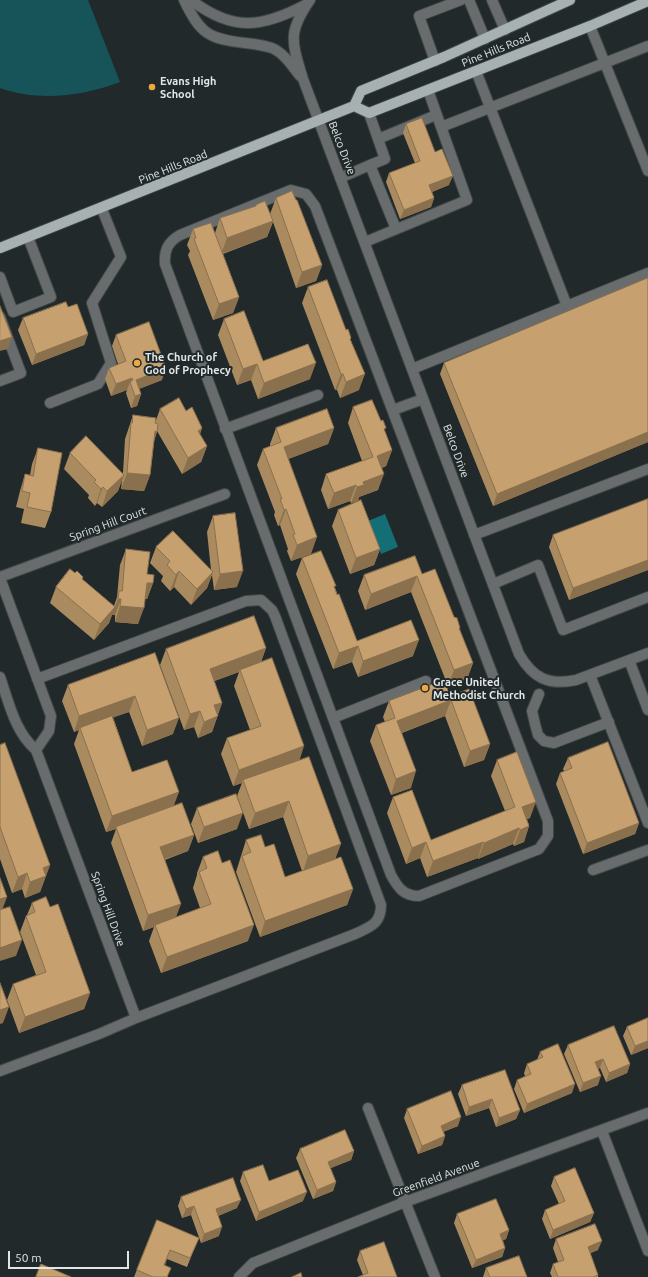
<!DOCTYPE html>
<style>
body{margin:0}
#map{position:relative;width:648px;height:1277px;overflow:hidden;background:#21292a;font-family:Ubuntu,sans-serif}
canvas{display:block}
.scale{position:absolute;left:8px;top:1251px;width:121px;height:18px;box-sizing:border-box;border:2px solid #e0e6e6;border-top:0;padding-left:5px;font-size:12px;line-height:14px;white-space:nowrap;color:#e0e6e6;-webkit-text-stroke:3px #21292a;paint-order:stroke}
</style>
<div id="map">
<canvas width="648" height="1277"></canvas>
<div class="scale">50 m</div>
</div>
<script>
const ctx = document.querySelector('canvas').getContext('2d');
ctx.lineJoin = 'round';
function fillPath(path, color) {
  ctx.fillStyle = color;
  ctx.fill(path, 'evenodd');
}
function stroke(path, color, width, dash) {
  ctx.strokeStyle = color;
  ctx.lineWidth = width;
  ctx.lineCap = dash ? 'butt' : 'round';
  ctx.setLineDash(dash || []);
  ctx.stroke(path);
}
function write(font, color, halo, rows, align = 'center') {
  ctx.font = font + ' Ubuntu,sans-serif';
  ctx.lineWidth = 4;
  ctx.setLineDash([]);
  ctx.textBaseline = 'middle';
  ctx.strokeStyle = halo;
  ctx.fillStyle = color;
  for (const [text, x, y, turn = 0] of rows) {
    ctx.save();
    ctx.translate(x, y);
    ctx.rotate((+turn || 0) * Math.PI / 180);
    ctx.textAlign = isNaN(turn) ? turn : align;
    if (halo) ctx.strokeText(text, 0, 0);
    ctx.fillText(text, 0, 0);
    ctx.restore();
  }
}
fillPath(new Path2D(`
 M0,0H88L120,82C84,96 38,102 0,88Z`), '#165459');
fillPath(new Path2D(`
 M385,514L398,547L381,554L368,521Z`), '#136e75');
const minor = new Path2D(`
 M184,0C200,33 208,39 245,43C254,44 263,45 272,48C284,53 292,66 300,76
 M191,0C233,32 262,28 307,4
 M310,0C287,33 292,42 303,79L519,654C533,678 548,686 576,680L648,653
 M469,0L485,39
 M492,0L505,30
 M590,26L648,171
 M435,61L419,16L461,0
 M476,71L567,306
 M369,113L385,159L370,165
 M441,127L648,46
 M378,139L436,115
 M340,178L370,165L396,229
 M291,190L306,194L315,206L548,821V836L539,849L419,896C404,896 398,888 391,875L165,264C164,250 168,242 180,235Z
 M365,242L467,200L428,90
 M0,277L13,312L51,297L28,237
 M0,317L21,373L0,381
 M412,369L648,273
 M50,403L98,384L111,363L92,303L121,257L102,209
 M393,410L423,399
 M225,429L318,395
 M474,535L648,469
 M0,577L225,494
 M0,578L51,716L49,731L36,750
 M493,584L538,565L563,630L648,597
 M629,660L648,710
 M590,675L648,823
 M0,677C9,703 15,732 36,750L136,1018L99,1034L0,1071
 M37,679L246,601L261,600L272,610L275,616L381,905C381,924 370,927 355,934L136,1018
 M539,694L532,711L535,724L538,735L544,741L554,743L609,722
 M333,718L426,681
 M593,870L648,850
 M368,1108L435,1277
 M602,1131L648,1251
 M239,1277L253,1263L405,1202L648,1113`);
const major = new Path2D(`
 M354,106L369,113L590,26L648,1
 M0,248L354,106L361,91L444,57L570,0`);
stroke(minor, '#404748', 12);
stroke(major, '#404748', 12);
stroke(minor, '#686c6d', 10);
stroke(major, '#a8b1b2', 10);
fillPath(new Path2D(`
 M406,124L435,152L449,185L432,192L434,198L431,207L400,219L386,182L389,173L415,163L403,133Z
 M276,198L322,265L316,281L296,288L273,222L267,237L223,254L239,297L233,313L213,320L188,255L190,251L187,245L193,229L215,233L220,218L255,207L256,205L270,214Z
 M648,278V442L493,506L440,374L444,363Z
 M308,287L346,330L351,338L350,340L359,390L340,398L337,390H335L302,303Z
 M68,307L88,334L84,345L32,365L18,330L23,318Z
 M224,319L263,361L310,379L258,399L251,380L237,385L218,335Z
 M116,335L162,380L139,389L141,394L137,406L131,408L126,393L127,390L111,396L105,379L109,368L118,364L112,346Z
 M353,407L385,431L392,450L386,466L382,468L378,490L359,497L358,501L351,503L350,501L328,509L321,490L326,474L362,461L348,423Z
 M160,409L186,411L202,428L200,434L207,446L201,462L182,474L157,431L154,442L150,475L144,491L121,489L122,479L118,491L102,507L97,503L95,506L88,498L89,495L64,469L70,453L123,473L125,439L133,415L156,420Z
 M276,428H334L328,444L288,459L311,554L291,561L287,551L288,549L280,525L278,526L274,515L275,512L257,465L263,449L270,446V444Z
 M38,448L51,512L45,528L21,523L24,509L16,507L20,491L25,474L30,475L32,464Z
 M648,499V570L569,600L549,547L553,535Z
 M338,510L380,549L374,565L350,574L332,526Z
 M213,516L237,587L214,590L212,575L207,588L191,605L174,587L170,591L161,581L163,576L150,563L156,547L211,570L207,532Z
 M126,549L147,574L153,583L147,599H145L138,624L115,622V615H112L113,612L109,623L94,640L50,603L56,587L75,573L83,577L82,579L114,606L117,597L120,565Z
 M302,558L335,588L357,641L413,656L358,677L352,662L333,669L296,574Z
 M422,574L454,617L460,628L459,630L473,663L467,679L448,686L411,592L365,610L358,591L364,575Z
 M266,648L261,662L299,760L336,859L353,889L347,905L260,937L236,872L246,840L265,847L285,877L302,871L283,817L249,829L237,796L242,783L233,786L221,754L227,738L250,730L234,686L239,672L214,681L222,703L212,732L198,738L194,727L184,730L160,665L166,649Z
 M155,653L173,734L142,746L129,712L113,717L132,772L173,807L194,835L188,851L165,860L176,917L200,908L193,888L197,875V873L203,857L248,941L161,973L149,941L154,927L143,931L111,843L116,829L106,832L74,744L79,730L74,732L62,701L68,685Z
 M450,696L490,744L484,760L464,767L445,716L402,733L411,788L391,795L370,741L376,725L385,722L383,717L389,701Z
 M0,745L50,865L40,892L25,898L22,889L12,893L0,859Z
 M568,758L639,823L635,834L583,854L556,784L560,773L564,771L563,769Z
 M497,760L530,818L527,819L529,826L524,842L514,846L513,844L478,859V858L427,877L420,858L406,864L387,813L393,797L431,840L505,811L491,776Z
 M197,808L237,829L198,843L191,824Z
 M32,903L50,907L90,993L84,1009L19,1033L7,1000L13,984L36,975L20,932L26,916L27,915Z
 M648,1018V1048L631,1055L623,1036L627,1027Z
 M568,1045L630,1064L627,1073L606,1082L600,1068L598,1069V1085L580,1092L564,1054Z
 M540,1052L572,1093L524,1113L514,1089L517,1080L525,1076L524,1073L527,1064L537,1060Z
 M462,1085L520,1110L516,1119L496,1127L489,1108L466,1116L458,1094Z
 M407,1109L458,1126L443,1132L445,1136L442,1145L418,1154L404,1118Z
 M300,1149L354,1151L351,1160L330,1168L336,1182L333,1191L313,1199L296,1158Z
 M243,1172L269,1181L303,1201L256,1221L240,1181Z
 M554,1177L594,1213L590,1222L550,1239L542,1219L545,1210L559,1204L551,1186Z
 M181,1197L237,1208L218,1216L219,1236L201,1243L191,1215L182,1218L178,1206Z
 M457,1214L509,1230L506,1239L503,1240L505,1248L502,1257L472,1268L454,1223Z
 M157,1220L199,1238L195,1247L187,1267L167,1259L165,1265L168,1277H134Z
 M556,1239L598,1250L590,1253L598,1275V1277H552L550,1273L553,1264L558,1262L553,1248Z
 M360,1251L397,1277L363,1275L357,1260Z
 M486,1268L527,1277H483Z`), '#aa8a5f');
fillPath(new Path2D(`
 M453,176L449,185L426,194L429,185Z
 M434,198L431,207L400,219L404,210Z
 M273,221L267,237L221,254L227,238Z
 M322,265L316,281L296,288L302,272Z
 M239,297L233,313L213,320L219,304Z
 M88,334L84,345L32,365L36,354Z
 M12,337L8,349L0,351V341Z
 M316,363L310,379L258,399L264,383Z
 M257,364L251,380L237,385L243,369Z
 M166,368L162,380L133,391L136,380Z
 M341,374H343L337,390H335Z
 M365,374L359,390L340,398L346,382Z
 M132,378L130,383V382L127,390L111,396L116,384Z
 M141,394L137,406L131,408L135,396Z
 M202,428L196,444L198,431Z
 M334,428L328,444L278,463L284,447Z
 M155,431L157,432L151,448Z
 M648,432V442L493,506L497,494Z
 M207,446L201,462L182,474L188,458Z
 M392,450L386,466L372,472L377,456Z
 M127,473L150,475L144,491L121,489Z
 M384,474L378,490L359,497L358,501L351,503L357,487L363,482Z
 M124,475L118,491L102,507L107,491Z
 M356,485L350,501L328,509L334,493Z
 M103,487L97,503L95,506L101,489Z
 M286,509L280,525L278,526L284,510Z
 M317,537L311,554L291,561L297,545Z
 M380,549L374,565L350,574L356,558Z
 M648,560V570L569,600L573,588Z
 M179,571L174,587L170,591L176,575Z
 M243,571L237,587L214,590L220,574Z
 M213,572L207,588L191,605L197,589Z
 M417,576L411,592L365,610L371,594Z
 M147,583H153L147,599H141Z
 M118,599H121L115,615H112Z
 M120,606L144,608L138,624L115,622Z
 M115,607L109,623L94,640L100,624Z
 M419,640L413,656L358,677L363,661Z
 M358,646L352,662L333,669L339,653Z
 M266,648L260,664L240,670L239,672L204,685L210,669Z
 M473,663L467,679L448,686L454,670Z
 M135,696L129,712L81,729L80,728L79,730L74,732L79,716Z
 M451,700L445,716L391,737L397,721Z
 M222,703L212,732L198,738L204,722L214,705Z
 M200,711L194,727L184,730L190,714Z
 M179,718L173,734L142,746L147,730Z
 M490,744L484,760L464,767L470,751Z
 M304,746L299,762L243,780L242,783L233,786L239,770Z
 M416,771L411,788L391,795L396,779Z
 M179,792L173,808L116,827V829L106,832L112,816Z
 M289,801L283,817L249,829L255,813Z
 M536,802L530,818L516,823L522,807Z
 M243,813L237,829L198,843L204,827Z
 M639,823L635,834L583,854L587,843Z
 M529,826L524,842L514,846L520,830Z
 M519,828L513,844L478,859L484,843Z
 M194,835L188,851L154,863L160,847Z
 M426,842L420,858L406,864L412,848Z
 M483,842L478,858L427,877L433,861Z
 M341,844L335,860L303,872L308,856Z
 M50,865L40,892L25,898L30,882L43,868Z
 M27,873L22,889L12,893L18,877Z
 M353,889L347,905L260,937L265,921Z
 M7,897L1,913H0V899Z
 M181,904L175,920L155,925L154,927L143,931L148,915Z
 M254,925L248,941L161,973L167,957Z
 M22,940L16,956L0,961V948Z
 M90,993L84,1009L19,1033L25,1017Z
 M9,1007L3,1023L0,1024V1010Z
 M648,1041V1048L631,1055L635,1046Z
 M603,1059L600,1068L592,1071L595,1062Z
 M630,1064L627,1073L606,1082L609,1073Z
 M601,1076L598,1085L580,1092L583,1083Z
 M575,1084L572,1093L524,1113L527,1104Z
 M492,1099L489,1108L466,1116L469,1107Z
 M520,1110L516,1119L496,1127L499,1118Z
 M461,1117L458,1126L437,1134L441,1126Z
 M445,1136L442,1145L418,1154L422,1146Z
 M354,1151L351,1160L324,1171L328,1162Z
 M336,1182L333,1191L313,1199L317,1190Z
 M307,1192L303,1201L256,1221L259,1212Z
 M241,1200L237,1208L213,1218L216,1209Z
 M194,1206L191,1215L182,1218L186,1209Z
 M594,1213L590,1222L550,1239L553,1230Z
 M222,1227L219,1236L201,1243L204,1234Z
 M509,1230L506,1239L497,1243L500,1234Z
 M602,1241L598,1250L584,1256L588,1247Z
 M505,1248L502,1257L472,1268L476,1260Z`), '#8b704e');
const building = new Path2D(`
 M422,118L435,152L442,149L453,176L429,185L434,198L404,210L389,173L420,161L406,124Z
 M292,191L296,200H297L322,265L302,272L276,198Z
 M265,201L273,221L227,238L220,218L256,206V205Z
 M211,223L239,297L219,304L194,239L196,238L193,229Z
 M648,278V432L497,494L444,363Z
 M327,280L346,330L348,329L351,338L350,339L365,374L346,382L343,374H341L308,287Z
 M66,302L68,307L77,304L88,334L36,354L23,318Z
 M0,306L12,337L0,341Z
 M244,311L263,361L308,344L316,363L264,383L257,364L243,369L224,319Z
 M149,322L166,368L136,380L141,394L135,396L130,382L133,380L132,378L116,384L109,368L126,361L116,335Z
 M179,398L186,411L192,407L202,428L198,431L207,446L188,458L160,409Z
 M372,400L381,421L383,420L386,428L384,429L392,450L377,456L384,474L363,482L364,485L357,487L356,485L334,493L326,474L373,457L353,407Z
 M327,409L334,428L284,447L317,537L297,545L293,535L295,534L286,509L284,510L280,499H282L263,449L281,442L276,428Z
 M133,415L156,418L155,423L158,424L157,432L155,431L150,475L127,473L131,423H132Z
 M86,436L124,475L107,491L103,487L101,489L94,482L96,480L70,453Z
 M38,448L62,453L51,512L27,507L30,493L22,491L25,474L33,476Z
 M648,499V560L573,588L553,535Z
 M361,500L380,549L356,558L338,510Z
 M235,513L243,571L220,574L213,516Z
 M173,531L213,572L197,589L179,571L176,575L167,565L170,561L156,547Z
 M126,549L150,552L147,574L154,575L153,583H147L144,608L120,606L121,599H118L119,591H122Z
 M321,551L336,586H334L337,595L339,594L357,641L411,620L419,640L363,661L358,646L339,653L302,558Z
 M415,556L422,574L435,569L454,617L457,618L460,628H459L473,663L454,670L417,576L371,594L364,575Z
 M70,569L75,573L77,571L83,577L82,579L115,607L100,624L56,587Z
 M254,616L266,648L210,669L222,703L214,705L218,716L204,722L200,711L190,714L166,649Z
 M155,653L179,718L147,730L135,696L79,716L68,685Z
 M272,658L304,746L239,770L227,738L261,726L240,670Z
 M444,680L450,696L469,689L490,744L470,751L451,700L397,721L416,771L396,779L376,725L395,718L389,701Z
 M112,716L132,772L167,760L179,792L112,816L80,728Z
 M608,742L639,823L587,843L560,773L572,768L568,758Z
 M5,743L50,865L43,868L46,876L30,882L27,873L18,877L0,827V745Z
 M517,752L536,802L522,807L529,826L520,830L519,828L484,843L483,842L433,861L426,842L412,848L393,797L412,790L431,840L515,807L497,760Z
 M309,757L341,844L308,856L289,801L255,813L243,780Z
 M236,794L243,813L204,827L197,808Z
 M182,803L194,835L160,847L181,904L148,915L116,827Z
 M261,835L265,847L274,844L285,877L341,857L353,889L265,921L242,856L251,852L246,840Z
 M218,851L222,863L230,860L254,925L167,957L155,925L211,904L199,872L207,868L203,857Z
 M0,878L7,897L0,899Z
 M46,897L50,907L58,904L90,993L25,1017L13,984L46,972L26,916L35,912L32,903Z
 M10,907L22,940L0,948V910Z
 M0,983L9,1007L0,1010Z
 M648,1018V1041L635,1046L627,1027Z
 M614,1026L630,1064L609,1073L603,1059L595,1062L601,1076L583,1083L568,1045Z
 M558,1044L575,1084L527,1104L517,1080L531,1074L527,1064L543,1057L540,1052Z
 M505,1070L520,1110L499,1118L492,1099L469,1107L462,1085Z
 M451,1091L461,1117L441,1126L445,1136L422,1146L407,1109Z
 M345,1130L354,1151L328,1162L336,1182L317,1190L300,1149Z
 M263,1165L269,1181L298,1170L307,1192L259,1212L243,1172Z
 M575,1168L594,1213L553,1230L545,1210L565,1201L554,1177Z
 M233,1178L241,1200L216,1209L222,1227L204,1234L194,1206L186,1209L181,1197Z
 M496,1199L509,1230L500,1234L505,1248L476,1260L457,1214Z
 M157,1220L199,1238L190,1258L170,1250L164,1265L171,1268L167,1277H153L137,1270Z
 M595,1224L602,1241L588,1247L598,1275L593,1277H558L553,1264L564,1260L556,1239Z
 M384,1242L397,1277H358L368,1273L360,1251Z
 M519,1256L527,1277H490L486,1268Z
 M41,1264L71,1277H36Z
 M301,1273L302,1277H292Z`);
fillPath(building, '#c6a06f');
stroke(building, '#8b704e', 1);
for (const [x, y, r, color] of [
 [152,87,4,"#eea83c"],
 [137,363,4,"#eea83c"],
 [425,688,4,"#eea83c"]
]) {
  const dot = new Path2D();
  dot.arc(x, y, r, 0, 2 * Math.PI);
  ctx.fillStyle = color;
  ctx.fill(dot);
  stroke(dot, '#21292a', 1.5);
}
write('11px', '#e0e6e6', '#21292a', [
 ["Pine Hills Road",496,50,-22],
 ["Belco Drive",342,148,69],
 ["Pine Hills Road",173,167,-22],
 ["Belco Drive",456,451,70],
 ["Spring Hill Court",108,524,-20],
 ["Spring Hill Drive",108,909,70],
 ["Greenfield Avenue",436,1178,-20]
]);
write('bold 11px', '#e0e6e6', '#21292a', [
 ["Evans High",160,81],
 ["School",160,94],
 ["The Church of",145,357],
 ["God of Prophecy",145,370],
 ["Grace United",433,682],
 ["Methodist Church",433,695]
], 'left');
</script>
